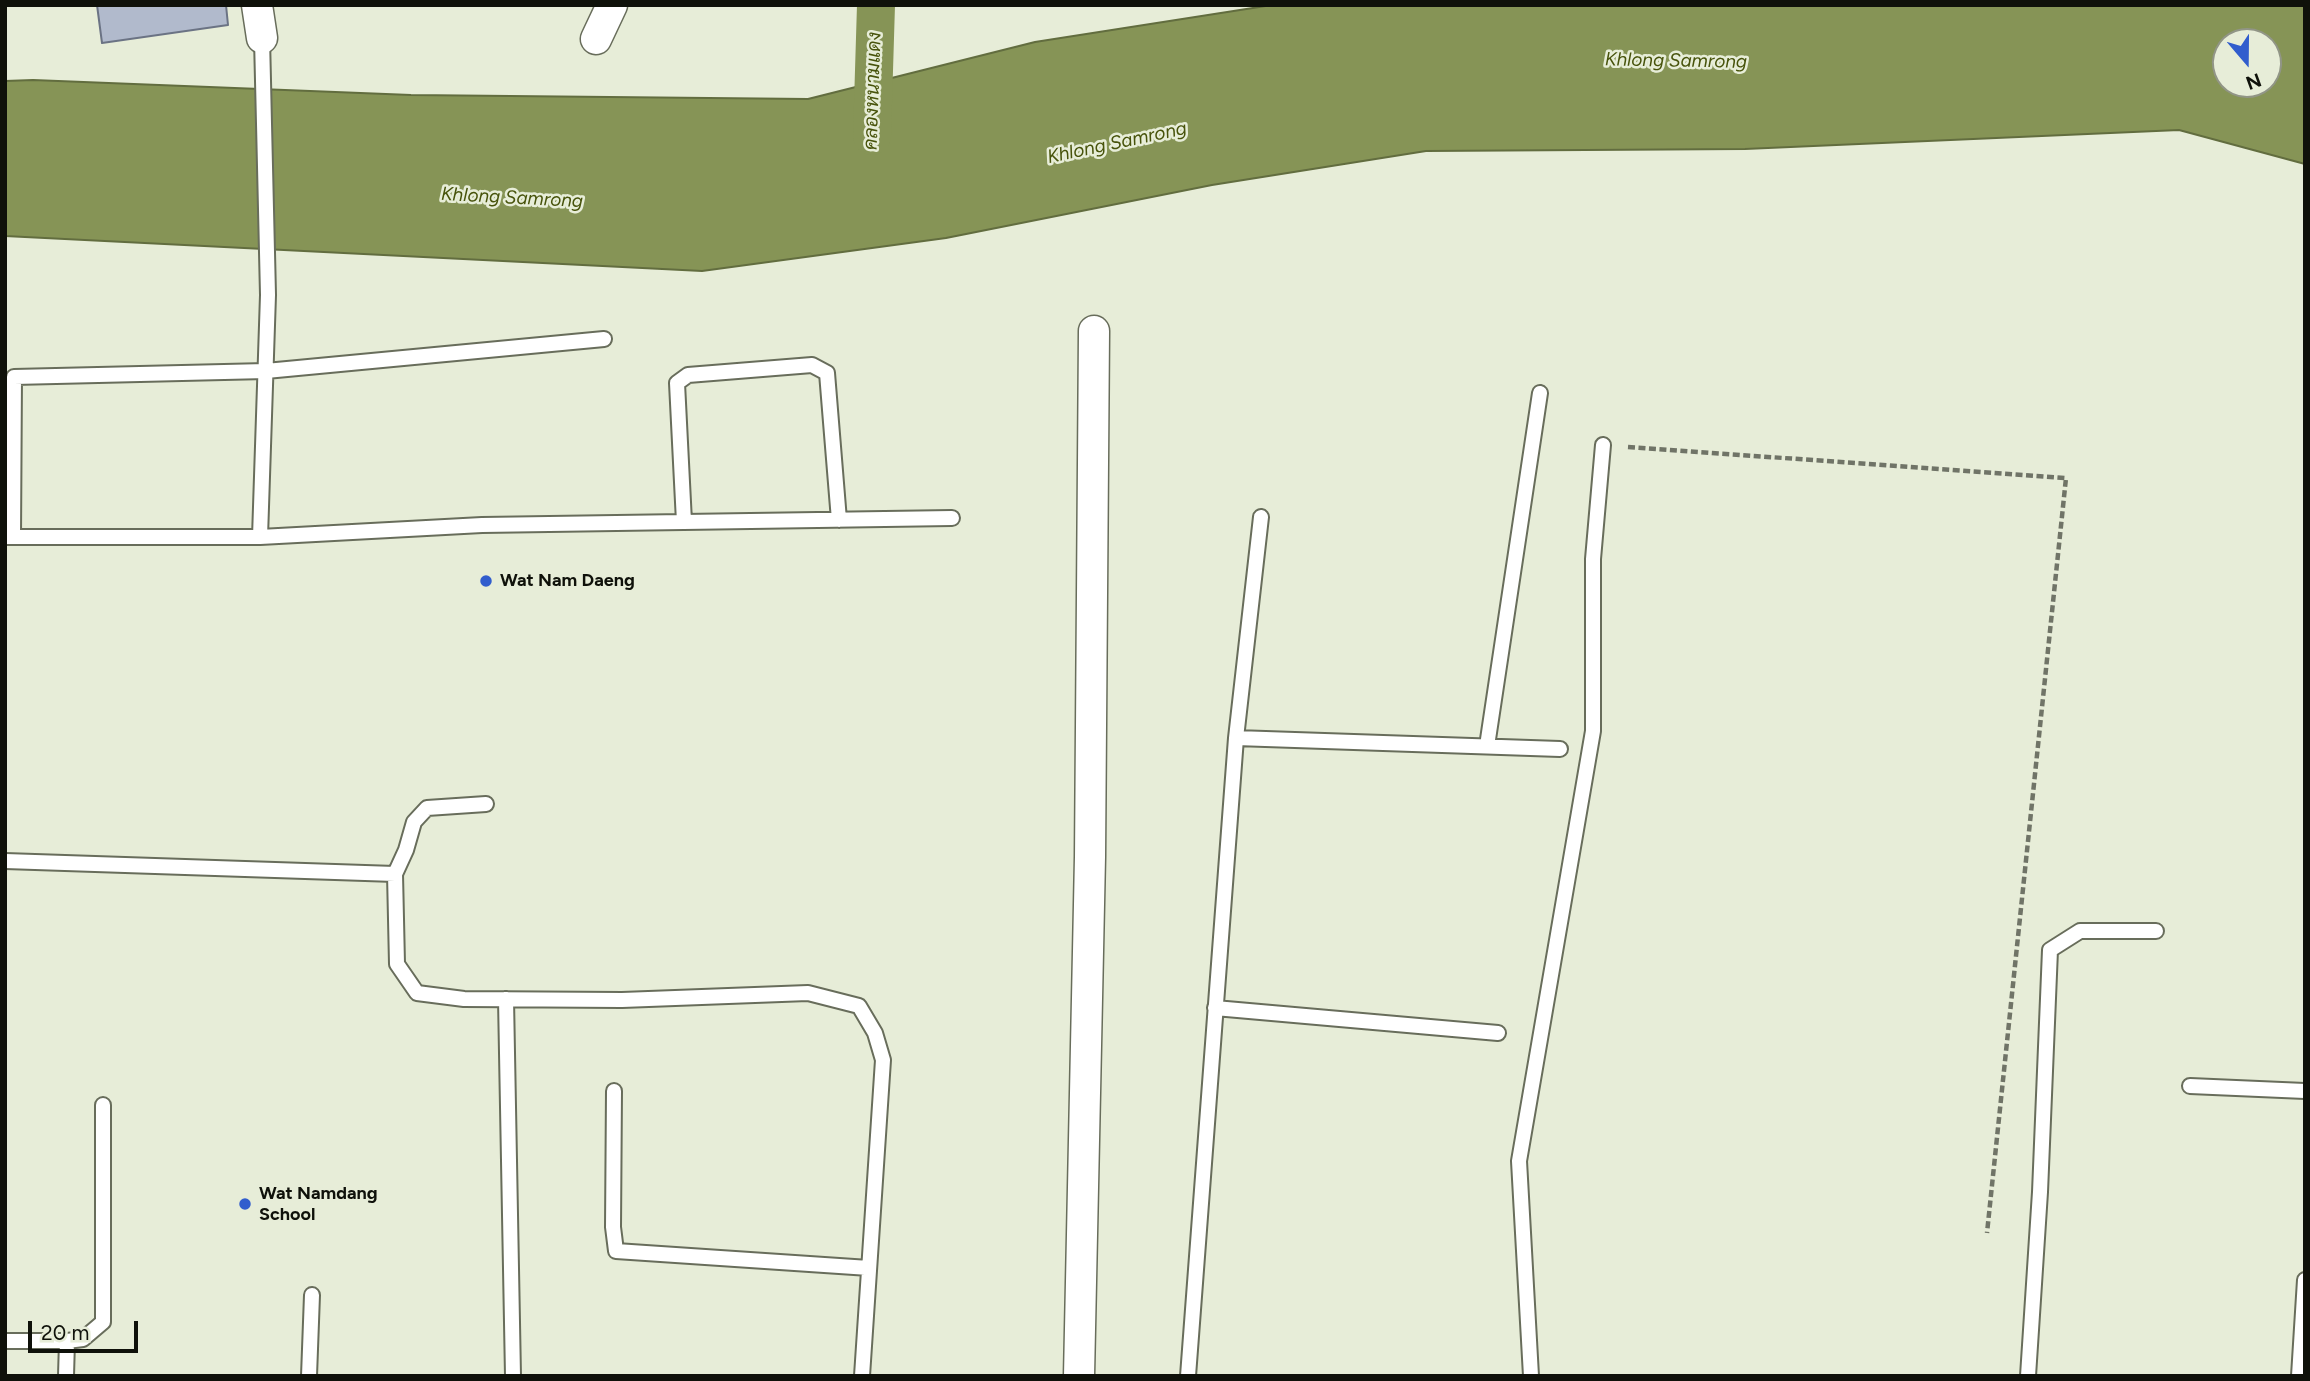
<!DOCTYPE html>
<meta charset="utf-8">
<style>
body{margin:0}
#map{position:relative;width:2310px;height:1381px;overflow:hidden;background:#e7edd8;font-family:Figtree,sans-serif}
canvas{display:block}
.frame{position:absolute;inset:0;border:7px solid #0f110a;pointer-events:none}
.north{position:absolute;left:2212px;top:28px;width:70px;height:70px;box-sizing:border-box;background:#e7edd8;border:2px solid #919586;border-radius:50%;rotate:160deg;font-size:19px;font-weight:700;line-height:28px;text-align:center;color:#0f110a}
.north::after{content:'';display:block;margin:auto;width:24px;height:32px;background:#315dcd;clip-path:polygon(50% 0,100% 100%,50% 72%,0 100%)}
.scale{position:absolute;left:28px;top:1321px;width:110px;height:32px;box-sizing:border-box;border:4px solid #0f110a;border-top:0;padding-left:9px;font-size:21px;line-height:24px;white-space:nowrap;color:#0f110a;-webkit-text-stroke:5px #e7edd8;paint-order:stroke}
</style>
<div id="map">
<canvas width="2310" height="1381"></canvas>
<div class="frame"></div>
<div class="north">N</div>
<div class="scale">20 m</div>
</div>
<script>
const ctx = document.querySelector('canvas').getContext('2d');
ctx.lineJoin = 'round';
function fillPath(path, color) {
  ctx.fillStyle = color;
  ctx.fill(path, 'evenodd');
}
function stroke(path, color, width, dash) {
  ctx.strokeStyle = color;
  ctx.lineWidth = width;
  ctx.lineCap = dash ? 'butt' : 'round';
  ctx.setLineDash(dash || []);
  ctx.stroke(path);
}
function write(font, color, halo, rows, align = 'center') {
  ctx.font = font + ' Figtree,Sarabun,sans-serif';
  ctx.lineWidth = 5;
  ctx.setLineDash([]);
  ctx.textBaseline = 'middle';
  ctx.strokeStyle = halo;
  ctx.fillStyle = color;
  for (const [text, x, y, turn = 0] of rows) {
    ctx.save();
    ctx.translate(x, y);
    ctx.rotate((+turn || 0) * Math.PI / 180);
    ctx.textAlign = isNaN(turn) ? turn : align;
    if (halo) ctx.strokeText(text, 0, 0);
    ctx.fillText(text, 0, 0);
    ctx.restore();
  }
}
const water = new Path2D(`
 M1272,5H2305V164L2179,130L1745,149L1426,151L1212,185L946,238L702,271L5,236V81L33,80L411,95L808,99L1035,42ZM2226,42H2268V84H2226Z`);
fillPath(water, '#869456');
stroke(water, '#626d3f', 2);
stroke(new Path2D(`
 M872,136L876,5`), '#869456', 38);
const building = new Path2D(`
 M97,5H226L228,25L102,43Z`);
fillPath(building, '#b1bacc');
stroke(building, '#6b7384', 2);
const lane = new Path2D(`
 M684,522L677,383L688,375L812,365L827,373L839,520
 M13,536L14,377L266,371L604,339
 M5,537H260L268,295L262,38
 M260,537L482,525L952,518
 M1236,738L1560,749
 M1487,746L1540,393
 M486,804L427,808L414,822L406,850L395,874L397,964L417,993L464,999L622,1000L808,993L859,1006L875,1033L883,1060L862,1376
 M5,861L395,874
 M506,999L513,1376
 M1215,1008L1498,1033
 M2190,1086L2305,1091
 M614,1091L613,1227L616,1251L869,1268
 M5,1341H67
 M66,1376L67,1341L83,1339L103,1322V1105
 M309,1376L312,1295
 M1188,1376L1236,738L1261,517
 M1531,1376L1519,1161L1593,731V559L1603,445
 M2028,1376L2040,1192L2050,950L2080,931H2156
 M2299,1376L2305,1280`);
const street = new Path2D(`
 M257,5L262,38
 M596,39L612,5
 M1079,1376L1090,857L1094,331`);
stroke(lane, '#686d5b', 18);
stroke(street, '#686d5b', 33);
stroke(new Path2D(`
 M1628,447L2066,478L1987,1233`), '#707467', 4.5, [7, 3.5]);
stroke(lane, '#fff', 14);
stroke(street, '#fff', 30);
for (const [x, y, r, color] of [
 [486,581,7,"#315dcd"],
 [245,1204,7,"#315dcd"]
]) {
  const dot = new Path2D();
  dot.arc(x, y, r, 0, 2 * Math.PI);
  ctx.fillStyle = color;
  ctx.fill(dot);
  stroke(dot, '#e7edd8', 2.5);
}
write('bold 18px', '#0f110a', '#e7edd8', [
 ["Wat Nam Daeng",500,581],
 ["Wat Namdang",259,1194],
 ["School",259,1215]
], 'left');
write('italic 19px', '#47530b', '#e7edd8', [
 ["Khlong Samrong",1676,61,1],
 ["คลองหนามแดง",873,91,-88],
 ["Khlong Samrong",1117,143,-12],
 ["Khlong Samrong",512,198,3]
]);
</script>
